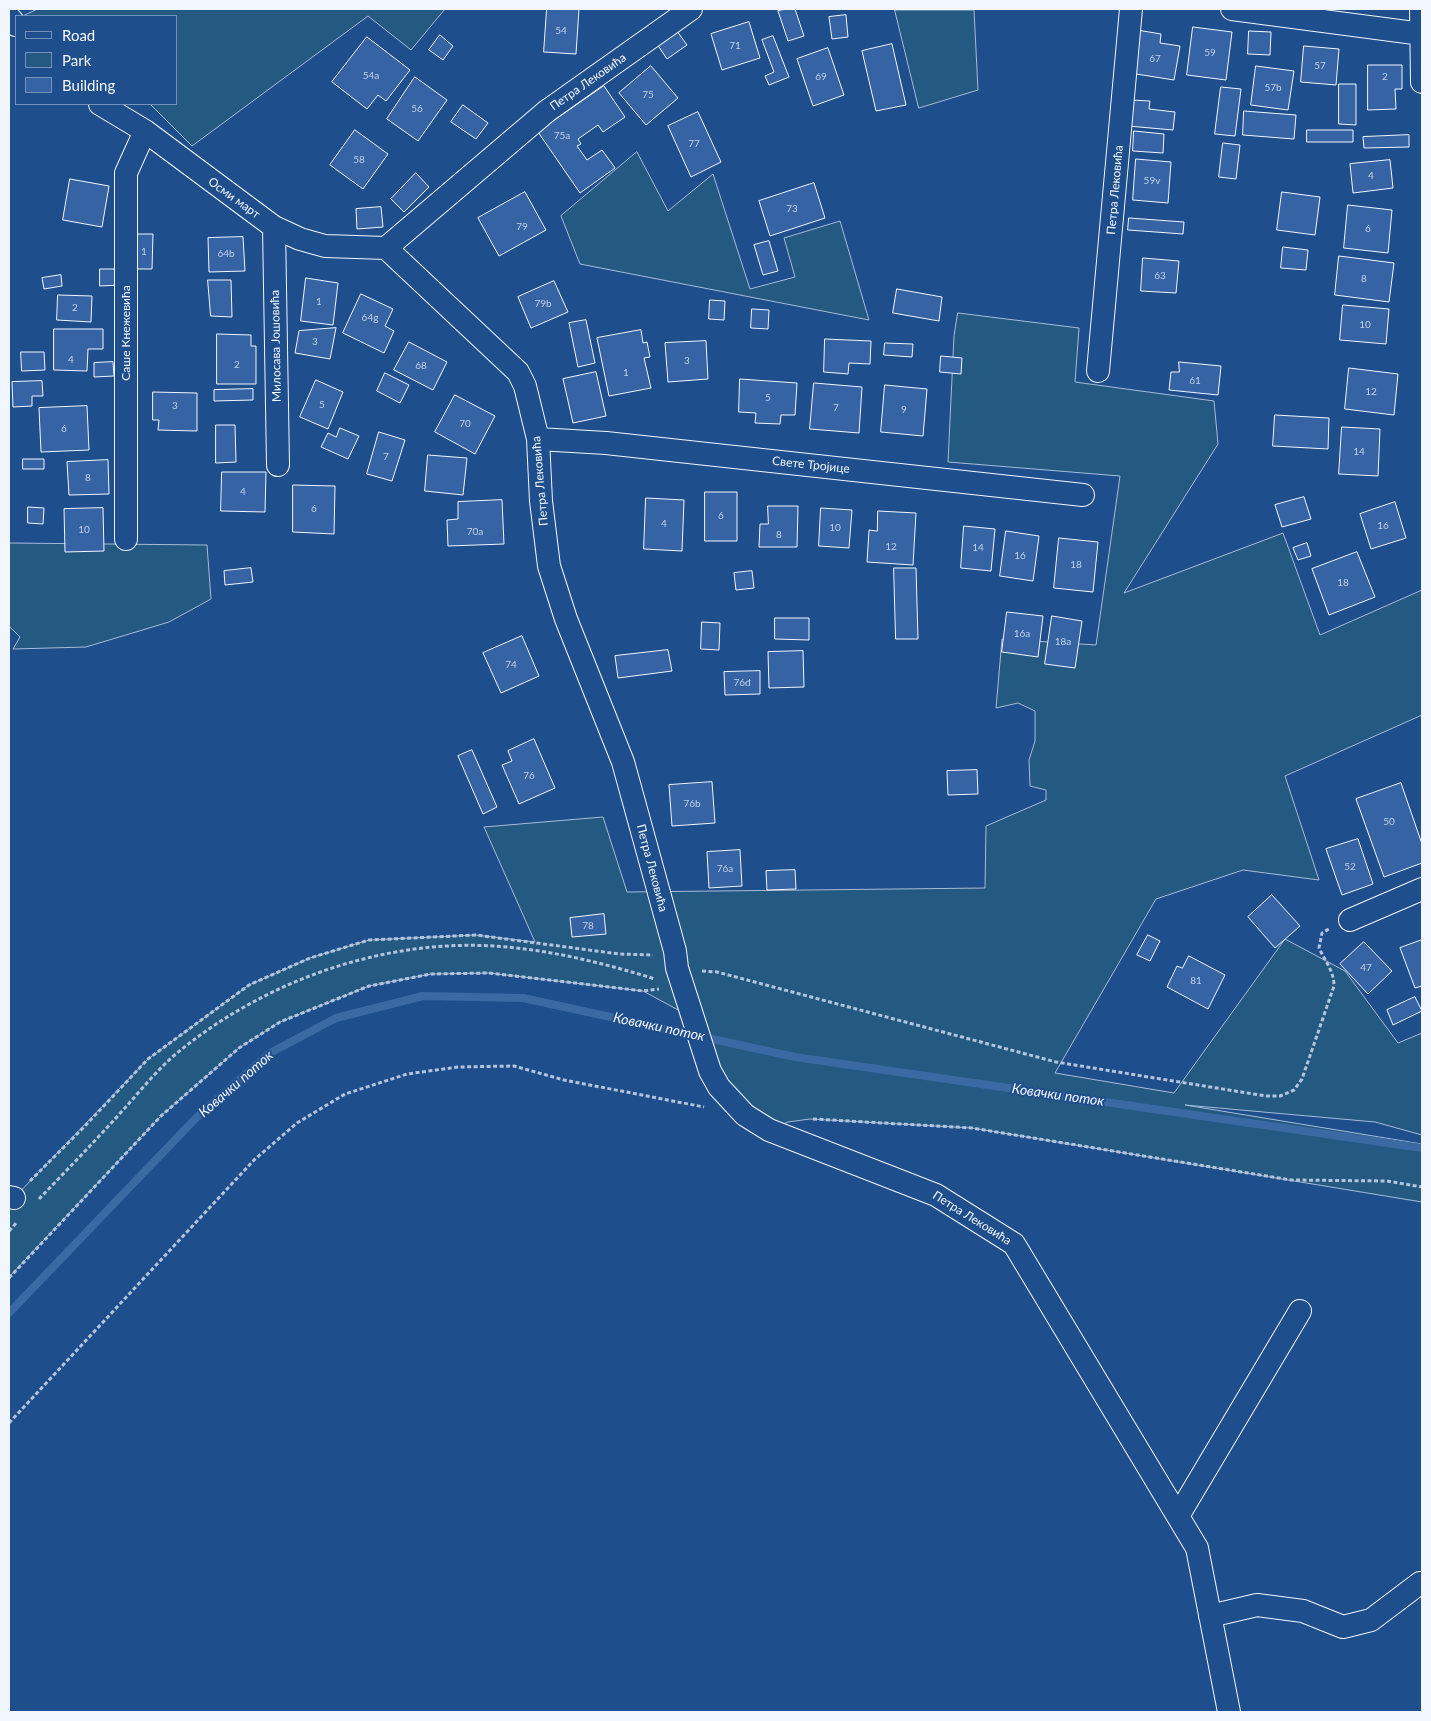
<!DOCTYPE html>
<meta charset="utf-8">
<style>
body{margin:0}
#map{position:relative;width:1431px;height:1721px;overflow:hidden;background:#1f4e8c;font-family:Lato,sans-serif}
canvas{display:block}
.frame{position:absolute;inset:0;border:10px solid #f2f6ff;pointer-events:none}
.legend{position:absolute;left:15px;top:15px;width:162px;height:90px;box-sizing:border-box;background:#1f4e8c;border:1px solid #7391ba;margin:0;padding:6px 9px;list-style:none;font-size:15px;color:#f2f6ff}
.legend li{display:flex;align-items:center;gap:10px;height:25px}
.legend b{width:25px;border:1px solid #7391ba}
</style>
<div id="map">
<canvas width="1431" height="1721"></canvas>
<div class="frame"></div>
<ul class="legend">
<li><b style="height:6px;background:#1f4e8c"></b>Road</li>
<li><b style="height:14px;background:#245a82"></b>Park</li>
<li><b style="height:14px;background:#3563a3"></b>Building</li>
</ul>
</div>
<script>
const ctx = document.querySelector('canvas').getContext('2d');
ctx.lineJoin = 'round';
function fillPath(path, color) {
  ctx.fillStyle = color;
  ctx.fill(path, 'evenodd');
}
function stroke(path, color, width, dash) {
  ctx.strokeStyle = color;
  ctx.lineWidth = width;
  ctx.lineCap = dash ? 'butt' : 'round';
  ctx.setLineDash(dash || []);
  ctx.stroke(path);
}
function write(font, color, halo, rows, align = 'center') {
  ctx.font = font + ' Lato,sans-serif';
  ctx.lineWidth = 4;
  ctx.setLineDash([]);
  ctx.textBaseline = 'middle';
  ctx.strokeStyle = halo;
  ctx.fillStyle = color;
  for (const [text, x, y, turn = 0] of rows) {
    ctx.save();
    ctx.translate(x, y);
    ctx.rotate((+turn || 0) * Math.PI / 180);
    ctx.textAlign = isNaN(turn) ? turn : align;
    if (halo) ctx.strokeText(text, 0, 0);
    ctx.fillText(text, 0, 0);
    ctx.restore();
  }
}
const green = new Path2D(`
 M38,9H445L411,50L368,16L192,146L150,104H176V16H23Z
 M895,10H974L978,90L919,108Z
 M637,152L668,211L713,174L750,289L795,277L784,238L840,221L869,320L580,264L561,216Z
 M958,313L1079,328L1075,382L1214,401L1218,444L1124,593L1283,533L1320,635L1422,590V715L1285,776L1319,880L1243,870L1156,899L1055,1073L1174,1093L1285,939L1345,971L1398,1043L1422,1033V1135L1375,1122L1185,1105L1422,1144V1202L972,1128L810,1119L788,1122L769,1130L745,1115L693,1018L643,991L489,973L431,974L369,986L280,1022L239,1048L161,1116L9,1277V1203L148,1059L249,985L310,958L369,940L476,935L535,942L484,827L603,817L627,892L985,888L986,826L1046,800V790L1030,786L1029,760L1035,741V711L1018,703L996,708L1002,639L1096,645L1120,476L948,462L954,336Z
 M9,543L207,545L211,599L169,622L86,647L13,649L20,637L9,626Z`);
fillPath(green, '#245a82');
stroke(green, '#a8bbd7', 1);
stroke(new Path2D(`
 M9,1313L196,1118L270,1053L336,1018L423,996L523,998L795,1057L1422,1148`), '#3b69a3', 8);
const building = new Path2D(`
 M547,9H579L576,54L544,52Z
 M787,9H795L804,36L788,41L778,11Z
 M846,15L848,37L832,39L829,17Z
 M749,22L760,58L722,70L711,34Z
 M1193,27L1232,32L1226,80L1187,75Z
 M1137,30L1161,34L1160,43L1180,46L1174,80L1130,73Z
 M677,31L687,45L667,59L657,44Z
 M1249,31L1271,32L1270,55L1248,54Z
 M440,35L453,46L443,60L429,50Z
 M773,36L789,77L769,85L765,76L774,72L762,40Z
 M367,37L410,70L386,101L378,95L367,109L332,82Z
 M892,44L906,105L876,111L862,51Z
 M1304,46L1339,49L1336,85L1301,82Z
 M828,48L844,95L813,106L797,59Z
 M1368,65H1402V89H1395L1396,109L1368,110Z
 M651,66L678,98L646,125L619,93Z
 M1256,66L1294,71L1288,110L1251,105Z
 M415,77L447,100L418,141L387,119Z
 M1339,84H1356V125L1339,124Z
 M604,86L625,117L603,132L598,125L578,139L581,144L577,146L587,160L602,150L615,168L580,193L538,132Z
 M1221,87L1241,89L1235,136L1215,134Z
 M1131,100L1150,101L1149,109L1175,112L1173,130L1128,126Z
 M463,105L488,123L476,139L451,122Z
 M1244,111L1296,115L1294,139L1243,135Z
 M698,112L721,162L691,177L668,126Z
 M355,130L388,154L363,189L330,165Z
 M1307,130H1353V142H1307Z
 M1134,131L1164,134L1163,153L1133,151Z
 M1409,135V147L1364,148L1363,137Z
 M1223,143L1240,145L1236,179L1219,177Z
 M1136,159L1171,162L1168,203L1133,200Z
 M1390,160L1393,188L1353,193L1350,164Z
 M416,173L429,187L404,212L391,199Z
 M70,179L109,186L102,227L63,220Z
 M814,183L825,218L770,236L759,201Z
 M525,192L546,230L499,256L478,218Z
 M1282,192L1320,197L1315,235L1277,230Z
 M1348,205L1392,210L1388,253L1344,248Z
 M381,207L383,227L357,229L356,209Z
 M1129,218L1184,222L1183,234L1128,230Z
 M136,234H153L152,269H135Z
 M243,237L245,271L209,272L208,238Z
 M769,241L778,271L763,275L754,245Z
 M1283,247L1308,250L1306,270L1281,268Z
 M1339,256L1394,263L1389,302L1335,295Z
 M1143,258L1179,261L1176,293L1141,291Z
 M100,269H119L120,285L100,286Z
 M61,275L62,286L44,289L42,278Z
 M306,278L338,283L333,325L301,321Z
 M208,280H231L232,317L211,316Z
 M554,281L568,312L531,328L518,297Z
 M897,289L942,297L939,321L893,313Z
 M361,294L393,309L385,326L394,331L384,353L343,333Z
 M58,295L92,296L91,322L57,320Z
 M710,300L725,301L724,320L709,319Z
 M1343,305L1389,309L1386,344L1340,340Z
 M752,309L769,310L768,329L751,328Z
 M586,320L595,363L578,367L569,323Z
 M336,328L330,359L295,353L299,331Z
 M54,329H103V349H88L87,371L54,370Z
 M641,330L643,343L647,342L650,357L644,358L651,388L609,396L597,338Z
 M217,334L251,335V346H256V384H217Z
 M825,339L871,341L870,364L849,363L848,374L824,372Z
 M706,341L708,379L668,382L665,343Z
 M409,342L447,362L433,390L394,370Z
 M885,343L913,344L912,357L884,355Z
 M21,352H44L45,370L22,371Z
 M941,356L962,358L961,374L940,372Z
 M113,362L114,376L94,377V363Z
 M1179,362L1221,366L1218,395L1169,390L1171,372H1179Z
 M1349,368L1398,374L1394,415L1345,409Z
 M596,372L606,416L573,423L563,379Z
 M385,373L409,385L400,403L377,391Z
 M740,379L797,383L795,415H781L780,424L755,423L756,413L739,412Z
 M316,380L343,392L328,429L300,417Z
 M42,381L43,396H32V406L13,407L12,382Z
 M814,383L862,387L859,433L810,429Z
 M885,385L927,389L923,436L881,432Z
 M253,389V400L214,401V390Z
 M153,392L197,393V431L158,430L159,420H153Z
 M455,395L495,416L475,454L435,432Z
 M87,406L89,450L41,452L39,408Z
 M1275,415L1329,418L1328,449L1273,446Z
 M216,425H235L236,462L216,463Z
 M1342,427L1380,429L1378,476L1339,474Z
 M340,428L359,436L348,459L321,447L328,433L336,437Z
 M379,432L405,440L392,481L367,474Z
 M428,455L467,458L463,495L425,491Z
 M23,459H44V469H23Z
 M108,460L109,494L69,495L67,462Z
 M222,472H266L265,512L221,511Z
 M293,485L335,486L334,534L293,532Z
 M705,492H737V541H705Z
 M1304,497L1311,519L1282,527L1275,505Z
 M646,498L684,500L682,551L644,549Z
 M502,500L504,544L448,546L447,520L458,519V502Z
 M1395,502L1406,538L1371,549L1360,514Z
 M768,506H798L797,547H759L760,524H768Z
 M28,507L44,508L43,524L28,523Z
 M103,508L104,551L65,552L64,509Z
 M821,508L852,510L849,548L819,546Z
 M878,511L916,513L913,565L867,562L869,530L877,531Z
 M964,526L995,529L991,571L961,568Z
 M1006,531L1039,536L1033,581L1000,576Z
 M1059,538L1098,542L1093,592L1054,588Z
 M1307,543L1311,556L1298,560L1293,548Z
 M1357,552L1375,597L1329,615L1312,569Z
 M251,568L253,582L225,585L224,571Z
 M894,568H916L918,639H896Z
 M752,571L754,588L736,590L734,573Z
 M1007,612L1043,616L1038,657L1002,652Z
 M1052,616L1082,621L1075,668L1045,664Z
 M775,618H809V640L775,639Z
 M702,622L720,623L719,650L701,649Z
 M522,636L539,676L501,693L483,653Z
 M668,650L672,671L618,678L615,656Z
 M803,651L804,687L769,688L768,652Z
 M760,671V694L725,695L724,672Z
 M534,739L555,788L519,804L502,765L512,761L508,751Z
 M472,750L497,807L483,814L458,756Z
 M977,770L978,794L948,795L947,771Z
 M712,782L715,823L672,826L669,785Z
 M1401,783L1422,844V863L1384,877L1356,799Z
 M1358,839L1373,884L1342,895L1326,849Z
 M740,850L742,886L709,888L707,852Z
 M795,870L796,889L767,890L766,871Z
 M1272,895L1300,926L1275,948L1248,917Z
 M604,914L606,934L572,937L570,918Z
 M1148,935L1160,941L1150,961L1137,955Z
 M1422,940V986L1415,988L1400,948Z
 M1364,942L1392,971L1368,994L1340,964Z
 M1189,956L1225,975L1208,1009L1167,987L1177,966L1182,968Z
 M1415,997L1422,1011L1393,1025L1387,1010Z`);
fillPath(building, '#3563a3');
stroke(building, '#f2f6ff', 1);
const minor = new Path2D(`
 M1232,9L1422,34
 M1421,9L1422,82
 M9,17L16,25
 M100,104L145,131L274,227L300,239L325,246L386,248
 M274,227L278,465
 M386,248L518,372L525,386L538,439L541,501L549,566L566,619L623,762L675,951L677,968L710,1071L719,1087L745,1115L769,1130L936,1195L1014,1244L1197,1548L1229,1712
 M386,248L547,111L691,9
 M1098,371L1131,9
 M538,439L606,443L1083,495
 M126,539V173L145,131
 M1350,920L1422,889
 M9,1197L14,1198
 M1178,1516L1300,1311
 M1210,1616L1257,1605L1303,1611L1343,1627L1371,1620L1420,1583`);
stroke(minor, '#f2f6ff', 24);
stroke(new Path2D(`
 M702,971L717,972L1056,1062L1266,1096H1280L1294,1090L1302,1079L1334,986C1334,971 1325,961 1319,948L1322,933L1329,929
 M813,1119L972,1128L1291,1180L1387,1181L1422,1187
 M30,1181L83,1128L148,1059L249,985L310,958L369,940L476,935L619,954L653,955
 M39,1199C67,1170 96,1140 124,1109C142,1089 160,1066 182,1049C273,976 398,934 516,948C563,953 610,965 655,979
 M9,1231L17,1222
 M9,1278L161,1116L239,1048L280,1022L369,986L431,974L489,973L643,991L659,989
 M9,1423L254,1160L297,1123L345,1094L407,1074L458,1067L514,1066L564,1080L704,1107`), '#b3c4dc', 3, [4, 2.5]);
stroke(minor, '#1f4e8c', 22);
write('10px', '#c3d1e8', null, [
 ["54",561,31],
 ["71",735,46],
 ["59",1210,53],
 ["67",1155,59],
 ["57",1320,66],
 ["54a",371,76],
 ["69",821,77],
 ["2",1385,77],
 ["57b",1273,88],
 ["75",648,95],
 ["56",417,109],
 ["75a",562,136],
 ["77",694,144],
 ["58",359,160],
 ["4",1371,176],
 ["59v",1152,181],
 ["73",792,209],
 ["79",522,227],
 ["6",1368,229],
 ["1",144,252],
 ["64b",226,254],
 ["63",1160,276],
 ["8",1364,279],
 ["1",319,302],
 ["79b",543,304],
 ["2",75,308],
 ["64g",370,318],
 ["10",1365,325],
 ["3",315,342],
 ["4",71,360],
 ["3",687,361],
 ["2",237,365],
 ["68",421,366],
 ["1",626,373],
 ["61",1195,381],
 ["12",1371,392],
 ["5",768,398],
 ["5",322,405],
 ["3",175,406],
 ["7",836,408],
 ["9",904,410],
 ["70",465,424],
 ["6",64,429],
 ["14",1359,452],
 ["7",386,457],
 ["8",88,478],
 ["4",243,492],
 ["6",314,509],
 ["6",721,516],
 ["4",664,524],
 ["16",1383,526],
 ["10",835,528],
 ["10",84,530],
 ["70a",475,532],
 ["8",779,535],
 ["12",891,547],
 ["14",978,548],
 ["16",1020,556],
 ["18",1076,565],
 ["18",1343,583],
 ["16a",1022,634],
 ["18a",1063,642],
 ["74",511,665],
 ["76đ",742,683],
 ["76",529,776],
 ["76b",692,804],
 ["50",1389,822],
 ["52",1350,867],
 ["76a",725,869],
 ["78",588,926],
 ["47",1366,968],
 ["81",1196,981]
]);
write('12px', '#f2f6ff', '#1f4e8c', [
 ["Петра Лековића",588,82,-35],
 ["Петра Лековића",1115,190,-85],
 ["Осми март",234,198,36],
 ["Саше Кнежевића",126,333,-90],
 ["Милосава Јошовића",276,346,-91],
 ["Свете Тројице",811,465,6],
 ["Петра Лековића",540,481,-95],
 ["Петра Лековића",652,868,75],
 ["Петра Лековића",972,1218,32]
]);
write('italic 14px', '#f2f6ff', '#1f4e8c', [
 ["Ковачки поток",659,1027,12],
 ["Ковачки поток",236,1084,-41],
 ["Ковачки поток",1058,1095,8]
]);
</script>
